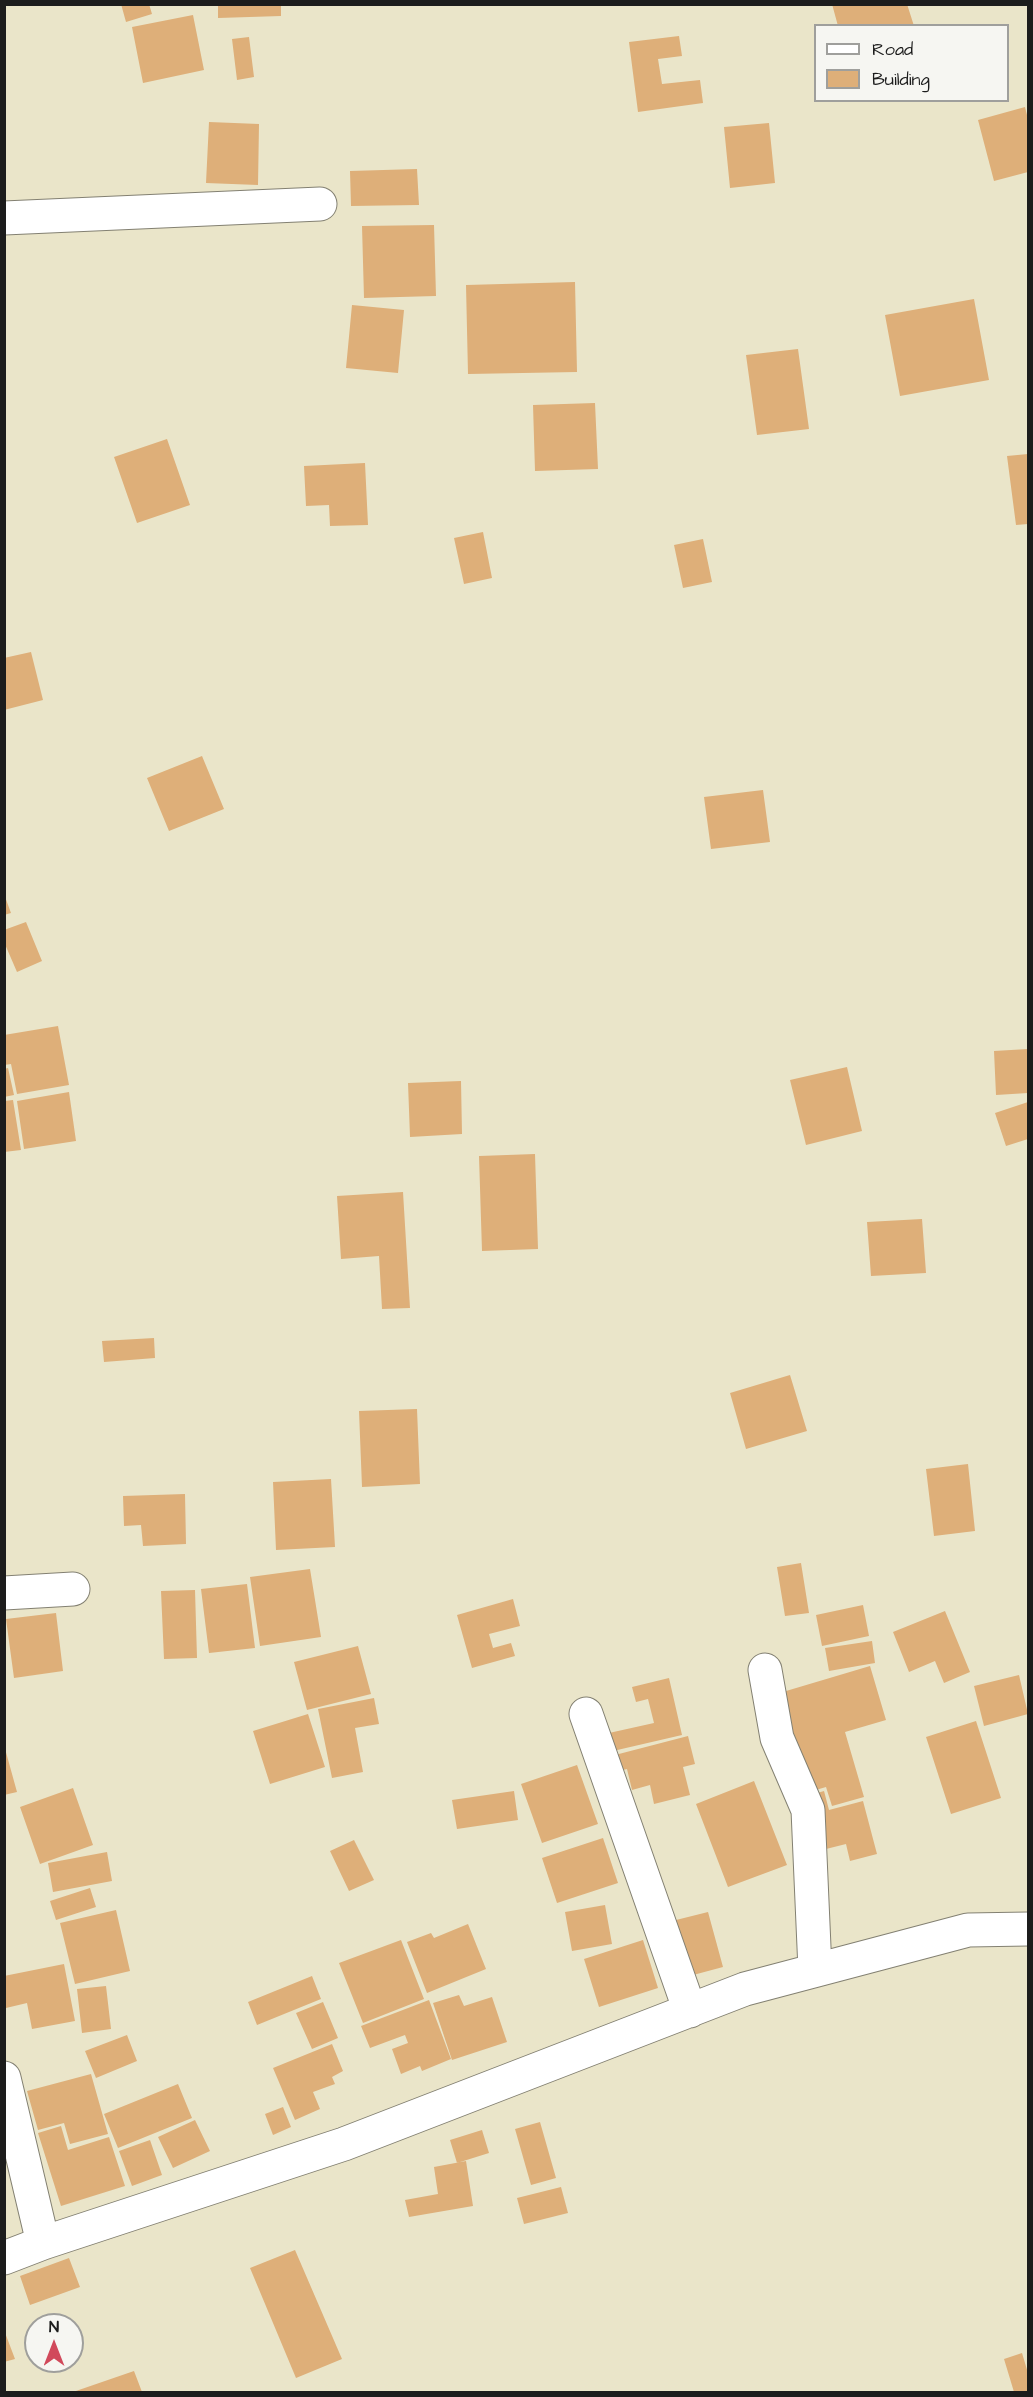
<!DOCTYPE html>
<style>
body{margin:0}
#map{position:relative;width:1033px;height:2397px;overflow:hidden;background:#eae5c9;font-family:"Architects Daughter",sans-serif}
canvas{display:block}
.frame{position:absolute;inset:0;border:6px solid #1c1c1c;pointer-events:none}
.legend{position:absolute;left:814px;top:24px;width:195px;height:78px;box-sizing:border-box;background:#f6f6f2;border:2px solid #9f9f9c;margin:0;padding:8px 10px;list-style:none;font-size:18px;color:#1c1c1c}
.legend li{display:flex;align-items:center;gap:12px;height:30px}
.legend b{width:30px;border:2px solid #9f9f9c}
.north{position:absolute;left:24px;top:2313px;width:60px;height:60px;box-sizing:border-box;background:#f6f6f2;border:2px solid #9f9f9c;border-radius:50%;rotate:0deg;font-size:16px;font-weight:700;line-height:24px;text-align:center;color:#1c1c1c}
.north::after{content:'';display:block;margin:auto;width:21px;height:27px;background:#d1495b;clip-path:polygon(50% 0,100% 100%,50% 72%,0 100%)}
</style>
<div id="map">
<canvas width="1033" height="2397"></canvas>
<div class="frame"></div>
<ul class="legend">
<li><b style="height:8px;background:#fff"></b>Road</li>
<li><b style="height:16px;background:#deaf79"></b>Building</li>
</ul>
<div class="north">N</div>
</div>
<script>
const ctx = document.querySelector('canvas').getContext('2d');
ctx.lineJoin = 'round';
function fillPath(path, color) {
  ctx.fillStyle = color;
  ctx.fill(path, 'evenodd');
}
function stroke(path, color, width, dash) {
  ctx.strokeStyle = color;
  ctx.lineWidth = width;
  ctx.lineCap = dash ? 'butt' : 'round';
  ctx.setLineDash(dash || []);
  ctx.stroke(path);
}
fillPath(new Path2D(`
 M121,4H149L152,14L126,22Z
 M218,4H281V16L218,18Z
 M832,4H907L914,26H838Z
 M193,15L204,70L143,83L132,27Z
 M679,36L682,56L658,59L662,84L700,80L703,103L638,112L629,42Z
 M249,37L254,77L237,80L232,39Z
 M1025,107L1028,119V172L994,181L978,120Z
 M209,122L259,124L258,185L206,183Z
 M769,123L775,183L730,188L724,127Z
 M417,169L419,205L351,206L350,171Z
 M434,225L436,296L364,298L362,226Z
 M575,282L577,372L468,374L466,285Z
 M974,299L989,380L900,396L885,315Z
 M352,305L404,310L398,373L346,368Z
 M798,349L809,429L757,435L746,355Z
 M595,403L598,469L535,471L533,405Z
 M167,439L190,505L137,523L114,457Z
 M1028,454V524L1016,525L1007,456Z
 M365,463L368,525L330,526L329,505L306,506L304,466Z
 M483,532L492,578L464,584L454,538Z
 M703,539L712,582L683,588L674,545Z
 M31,652L43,700L4,710V658Z
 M202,756L224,809L169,831L147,778Z
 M763,790L770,842L711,849L704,797Z
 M4,894L11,913L4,915Z
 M26,922L42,961L17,972L4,942V930Z
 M58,1026L69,1085L17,1094L11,1064L4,1065V1035Z
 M1028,1049V1093L996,1095L994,1051Z
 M847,1067L862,1131L806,1145L790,1080Z
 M8,1068L14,1095L4,1097V1069Z
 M461,1081L462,1134L410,1137L408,1083Z
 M69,1092L76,1141L24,1149L17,1101Z
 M13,1100L21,1150L4,1152V1101Z
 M1028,1102V1139L1006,1146L995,1113Z
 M535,1154L538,1249L482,1251L479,1156Z
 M403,1192L410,1308L382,1309L379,1256L341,1259L337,1196Z
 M922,1219L926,1273L871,1276L867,1222Z
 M154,1338L155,1358L104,1362L102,1341Z
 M790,1375L807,1431L746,1449L730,1393Z
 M417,1409L420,1484L362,1487L359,1411Z
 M968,1464L975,1531L934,1536L926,1469Z
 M331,1479L335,1547L276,1550L273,1482Z
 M185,1494L186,1544L143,1546L141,1525L124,1526L123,1496Z
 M801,1563L809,1613L785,1616L777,1567Z
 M310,1569L321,1637L260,1646L250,1577Z
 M247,1584L255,1648L209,1653L201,1589Z
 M195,1590L197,1658L164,1659L161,1591Z
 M513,1599L520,1626L489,1634L493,1648L511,1643L515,1656L472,1668L457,1615Z
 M863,1605L869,1636L822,1646L816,1615Z
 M945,1611L970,1672L944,1683L935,1661L909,1672L893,1632Z
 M56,1613L63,1671L14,1678L6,1619Z
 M872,1641L875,1663L829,1671L825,1648Z
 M358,1646L371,1694L307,1710L294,1662Z
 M870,1666L886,1720L845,1732L864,1797L832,1806L826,1787L802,1794L776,1694Z
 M1019,1675L1028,1714L984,1726L974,1686Z
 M669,1678L682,1735L613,1751L609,1733L654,1723L648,1699L636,1702L632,1687Z
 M374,1698L379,1724L355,1728L363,1772L332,1778L318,1709Z
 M308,1714L325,1767L270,1784L253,1731Z
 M976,1721L1001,1798L951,1814L926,1737Z
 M688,1736L695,1764L683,1767L690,1795L654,1804L650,1785L632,1790L627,1769L619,1771L615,1755Z
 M4,1745L17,1792L4,1795Z
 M577,1765L598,1824L542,1843L521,1784Z
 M754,1781L787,1865L728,1887L696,1804Z
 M73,1788L93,1845L40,1864L20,1807Z
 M514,1791L518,1820L457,1829L452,1800Z
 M824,1791L829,1810L863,1801L877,1854L850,1861L846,1844L818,1851L804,1797Z
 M603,1838L618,1883L557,1903L542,1858Z
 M354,1840L374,1880L349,1891L330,1851Z
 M107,1852L112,1881L53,1892L48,1863Z
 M90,1888L96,1907L56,1920L50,1901Z
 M605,1905L612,1944L572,1951L565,1912Z
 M116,1910L130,1971L75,1984L60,1923Z
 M708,1912L723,1967L682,1978L668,1922Z
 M468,1924L486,1969L427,1993L407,1942L431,1933L434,1938Z
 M401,1940L424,1999L363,2023L339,1963Z
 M643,1940L658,1988L599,2007L584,1959Z
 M64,1964L75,2021L32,2029L27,2003L6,2008L4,1976Z
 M312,1976L321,1999L257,2025L248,2002Z
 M106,1986L111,2029L82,2033L77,1989Z
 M459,1995L464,2006L492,1997L507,2042L452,2060L433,2003Z
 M429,2000L451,2059L422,2071L420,2066L401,2074L392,2049L408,2043L405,2035L370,2048L361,2026Z
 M323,2002L338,2038L312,2049L296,2013Z
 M127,2035L137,2061L96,2078L85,2051Z
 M332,2044L343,2071L332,2077L335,2084L313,2092L320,2109L295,2120L273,2068Z
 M91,2074L108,2134L70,2144L64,2123L38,2130L27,2091Z
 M178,2084L192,2118L118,2148L104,2114Z
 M283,2107L291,2127L273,2135L265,2114Z
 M195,2120L210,2151L173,2168L158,2137Z
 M540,2122L556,2178L531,2185L515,2129Z
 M61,2126L68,2150L109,2137L125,2186L61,2206L38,2133Z
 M482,2130L489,2153L457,2163L450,2140Z
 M150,2140L162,2175L132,2186L119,2151Z
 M466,2161L473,2206L409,2217L405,2200L438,2194L434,2167Z
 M561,2187L568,2213L524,2224L517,2198Z
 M295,2250L342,2359L296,2378L250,2268Z
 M69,2258L80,2287L30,2305L20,2276Z
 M4,2330L15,2359L4,2362Z
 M1022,2353L1028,2373V2392H1014L1004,2359Z
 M134,2371L142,2392H73Z`), '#deaf79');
const street = new Path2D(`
 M4,218L320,204
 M4,1593L73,1589
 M765,1670L777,1738L808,1810L815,1970
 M586,1714L690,2011
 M4,2078L43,2243
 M4,2258L43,2243L344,2144L745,1989L968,1930L1028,1929`);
stroke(street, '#838072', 35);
stroke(street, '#fff', 33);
</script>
